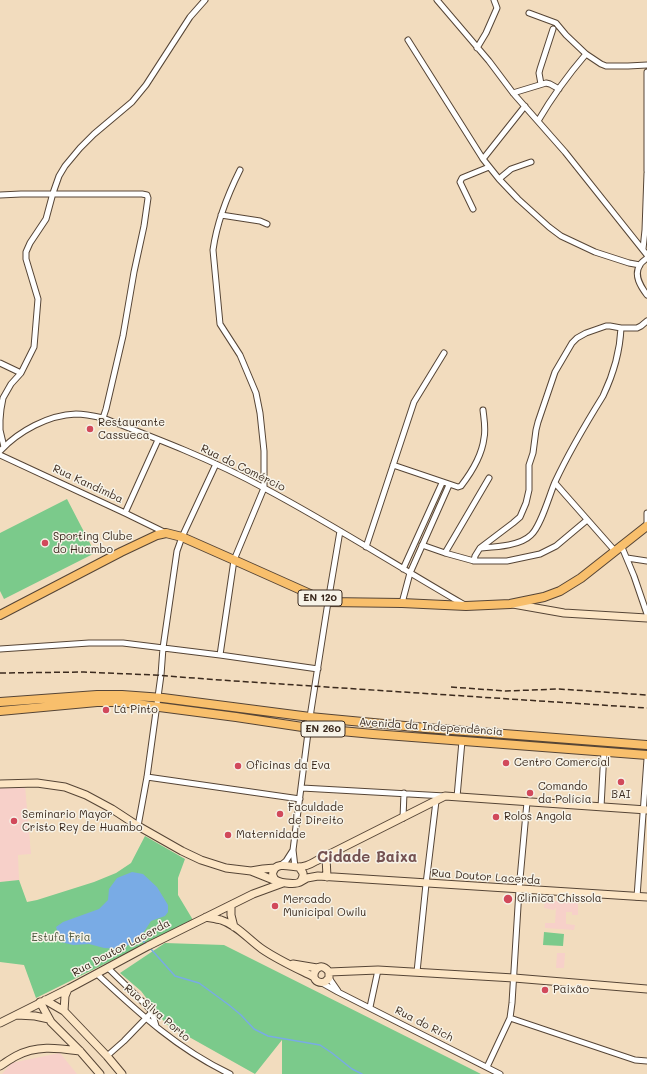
<!DOCTYPE html>
<meta charset="utf-8">
<style>
body{margin:0}
canvas{display:block;background:#f2dcbe}
</style>
<canvas width="647" height="1074"></canvas>
<script>
const ctx = document.querySelector('canvas').getContext('2d');
ctx.lineJoin = 'round';
function fillPath(path, color) {
  ctx.fillStyle = color;
  ctx.fill(path, 'evenodd');
}
function stroke(path, color, width, dash) {
  ctx.strokeStyle = color;
  ctx.lineWidth = width;
  ctx.lineCap = dash ? 'butt' : 'round';
  ctx.setLineDash(dash || []);
  ctx.stroke(path);
}
function write(font, color, halo, rows, align = 'center') {
  ctx.font = font + ' Mali,sans-serif';
  ctx.lineWidth = 3;
  ctx.setLineDash([]);
  ctx.textBaseline = 'middle';
  ctx.strokeStyle = halo;
  ctx.fillStyle = color;
  for (const [text, x, y, turn = 0] of rows) {
    ctx.save();
    ctx.translate(x, y);
    ctx.rotate((+turn || 0) * Math.PI / 180);
    ctx.textAlign = isNaN(turn) ? turn : align;
    if (halo) ctx.strokeText(text, 0, 0);
    ctx.fillText(text, 0, 0);
    ctx.restore();
  }
}
fillPath(new Path2D(`
 M25,786L31,854L18,855L19,880L0,882V788Z
 M545,900L578,903V915H572V912H566V924L575,925L574,930L545,928V923H555L556,908H555L554,910L544,908Z
 M557,953H565L564,968H556Z
 M60,1053L77,1074H2L11,1063Z`), '#f7d0c9');
fillPath(new Path2D(`
 M67,499L95,553L4,599L0,591V533Z
 M145,836L185,859L178,878V895L193,920L36,998L24,965L0,962V882L19,880L27,902L37,900L94,882L116,873L131,863Z
 M544,932L564,934L563,946L543,945Z
 M165,943L224,945L481,1074H282V1040L255,1074L166,1024L141,991L120,973Z`), '#7bca8b');
fillPath(new Path2D(`
 M132,872L143,874L157,887L168,905V912L165,916L151,921L140,938L131,944L119,949L104,948L89,944L73,945L61,942L56,927L63,922L99,909L108,900L109,889L117,878Z`), '#79abe5');
stroke(new Path2D(`
 M140,938L146,944
 M150,948L175,976L199,983L229,1005L241,1015L254,1029L268,1036L320,1045L332,1053L352,1069L362,1074`), '#79abe5', 1.5);
const street = new Path2D(`
 M437,0L489,61L513,93L565,152L647,255
 M529,13L556,23L566,35L586,54L601,64L606,66H628L647,65
 M408,40L483,159L499,179L518,199L549,227L561,236L595,252L629,263L640,265
 M477,48L486,33L497,8L494,0
 M647,72V171
 M541,84L539,73L540,69L553,29
 M513,93L546,83L550,84L559,89
 M538,121C552,97 568,75 586,54
 M483,159L525,106
 M499,179L511,169L531,162
 M0,195L21,194H142L147,195L148,198L144,226L134,272L123,336L106,409L103,418
 M473,209L460,182L462,178L489,167
 M221,215L260,221L267,224
 M643,249L645,230L647,173
 M647,258C645,260 641,262 640,265C633,275 641,287 647,295
 M0,363L21,373
 M4,447L0,430V420L1,409L3,398L11,384L21,373L34,347L38,299L26,259V252L30,243L46,219L53,193L59,176L65,166L80,148L94,134L132,102L146,85L190,17L205,0
 M0,451C19,431 48,415 76,414C85,414 94,416 103,418C158,439 213,460 264,488C332,524 397,566 463,604
 M0,455L125,513L166,533
 M393,465L458,487L461,486C471,473 482,455 484,438C486,429 484,419 483,410
 M555,483L615,551
 M125,513L158,440
 M647,526V513
 M422,545L445,553L474,561H507L540,554L556,546L587,520
 M621,545L634,576L647,614
 M366,547L414,402L444,353
 M481,548C495,547 520,546 531,535C541,526 549,496 555,482C569,452 585,425 603,396C613,375 620,351 621,328
 M445,553L489,478
 M627,558L647,561
 M474,561L475,556L480,548L513,523L520,517L526,503L529,490V465L533,453L536,430L538,422L555,372L572,343L577,338L586,333L606,326H610L621,328H637L641,326L647,321
 M403,569L442,483
 M402,603L410,573L449,485
 M0,649L89,643H123L220,655L318,669
 M220,655L234,560L264,488V451L260,413L256,393L240,355L220,324L213,250C217,221 227,196 240,170
 M147,777L300,799
 M302,788L445,796
 M457,797L462,741
 M601,807L604,751
 M403,818L404,793
 M138,826L147,777L161,675L163,648L177,551L182,537L216,464
 M281,865L286,861L293,850
 M295,867L293,850L310,717L328,602L340,531
 M637,897L647,759
 M108,968L144,1003L152,1012L156,1026
 M417,972L426,884L436,801
 M97,974C139,1013 176,1048 230,1074
 M329,978L338,991
 M322,983L338,992L500,1074
 M370,1007L378,970
 M510,1018L635,1060L647,1061
 M107,1056L124,1041L152,1012
 M487,1067L510,1018L512,1003L519,890L527,802`);
const secondary = new Path2D(`
 M513,604L564,613L647,618
 M0,784L37,783L65,787L86,795L112,809L138,826L182,851L201,860L226,868L251,871L276,881
 M326,857L327,877
 M299,867L303,873V876C302,879 302,880 300,882C295,885 276,883 274,878C273,876 272,874 273,872C276,861 291,867 298,867C304,867 311,864 316,861L445,796L647,810
 M251,871L263,869L275,868
 M300,882L307,878L318,876L647,897
 M231,905V915L234,927
 M206,917C211,918 217,919 221,920C237,925 249,940 262,949C278,960 296,968 314,977
 M293,964L317,968
 M329,972V978L325,982C305,986 316,955 329,972L378,970L514,978L647,989
 M45,1000L64,1011L107,1056L122,1074
 M40,1002L51,1022L80,1051L100,1074
 M64,1011L65,996L68,989
 M17,1015L35,1016L49,1019
 M0,1023L68,989L148,946L253,894L283,883
 M0,1066C5,1063 10,1059 16,1056C37,1045 57,1048 80,1051`);
const primary = new Path2D(`
 M0,615L121,552L157,535L166,533L182,537L234,560L328,602L402,603L466,606L510,604L544,597L560,591L581,578L647,526
 M0,702L97,695H122L163,698L310,717L426,728L647,745
 M0,711L97,702H121L236,717L309,728L373,734L647,755`);
stroke(street, '#564536', 7);
stroke(secondary, '#564536', 9);
stroke(primary, '#564536', 10);
stroke(street, '#fff', 5);
stroke(secondary, '#fce5c4', 7);
stroke(primary, '#f8bf6c', 8);
stroke(new Path2D(`
 M0,673L84,672L154,675L220,680L647,708
 M451,687L506,691L559,689L647,695`), '#3b2a1e', 1.5, [6, 3]);
for (const [x, y, r, color] of [
 [90,429,4,"#d1495b"],
 [45,543,4,"#d1495b"],
 [106,710,4,"#d1495b"],
 [506,763,4,"#d1495b"],
 [238,766,4,"#d1495b"],
 [621,782,4,"#d1495b"],
 [530,793,4,"#d1495b"],
 [280,814,4,"#d1495b"],
 [496,817,4,"#d1495b"],
 [14,821,4,"#d1495b"],
 [228,835,4,"#d1495b"],
 [508,899,5,"#d1495b"],
 [275,906,4,"#d1495b"],
 [545,990,4,"#d1495b"]
]) {
  const dot = new Path2D();
  dot.arc(x, y, r, 0, 2 * Math.PI);
  ctx.fillStyle = color;
  ctx.fill(dot);
  stroke(dot, '#f7f3e8', 1.5);
}
for (const [x, y, w] of [
 [320,598,44],
 [323,729,44]
]) {
  const box = new Path2D();
  box.roundRect(x - w / 2, y - 8, w, 16, 3);
  ctx.fillStyle = '#f7f3e8';
  ctx.fill(box);
  stroke(box, '#3b2a1e', 1);
}
write('bold 10px', '#3b2a1e', null, [
 ["EN 120",320,598],
 ["EN 260",323,729]
]);
write('11px', '#3b2a1e', '#f7f3e8', [
 ["Restaurante",98,423],
 ["Cassueca",98,436],
 ["Sporting Clube",53,537],
 ["do Huambo",53,550],
 ["Lá Pinto",114,710],
 ["Centro Comercial",514,763],
 ["Oficinas da Eva",246,766],
 ["Comando",538,787],
 ["da Polícia",538,800],
 ["BAI",621,795,"center"],
 ["Faculdade",288,808],
 ["de Direito",288,821],
 ["Seminario Mayor",22,815],
 ["Cristo Rey de Huambo",22,828],
 ["Rolos Angola",504,817],
 ["Maternidade",236,835],
 ["Clínica Chissola",517,899],
 ["Mercado",283,900],
 ["Municipal Owilu",283,913],
 ["Paixão",553,990]
], 'left');
write('11px', '#3b2a1e', '#f7f3e8', [
 ["Rua do Comércio",243,468,26],
 ["Rua Kandimba",88,484,25],
 ["Avenida da Independência",431,727,4],
 ["Rua Doutor Lacerda",486,877,4],
 ["Rua Doutor Lacerda",121,948,-28],
 ["Rua Silva Porto",157,1013,40],
 ["Rua do Rich",424,1024,27]
]);
write('11px', '#4e5a3f', '#f7f3e8', [
 ["Estufa Fria",61,938]
]);
write('bold 15px', '#745151', '#f7f3e8', [
 ["Cidade Baixa",367,857]
]);
</script>
